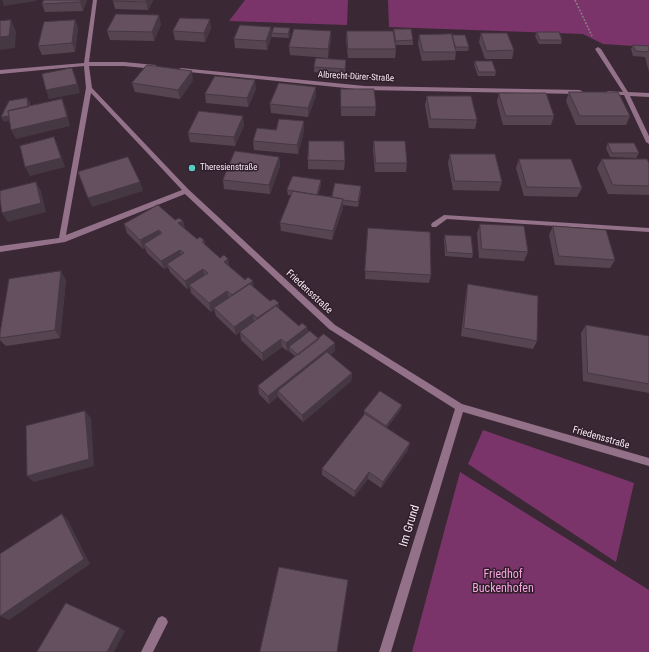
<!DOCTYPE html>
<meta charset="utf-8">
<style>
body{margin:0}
canvas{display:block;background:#3a2835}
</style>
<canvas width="649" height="652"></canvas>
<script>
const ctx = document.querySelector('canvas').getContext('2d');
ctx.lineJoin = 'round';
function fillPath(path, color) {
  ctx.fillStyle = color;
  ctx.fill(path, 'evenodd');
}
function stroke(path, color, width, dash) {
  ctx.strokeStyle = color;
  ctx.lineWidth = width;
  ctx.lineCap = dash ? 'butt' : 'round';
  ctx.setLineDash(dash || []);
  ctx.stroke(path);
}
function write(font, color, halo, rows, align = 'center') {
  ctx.font = font + ' "Roboto Condensed",sans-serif';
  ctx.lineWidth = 3;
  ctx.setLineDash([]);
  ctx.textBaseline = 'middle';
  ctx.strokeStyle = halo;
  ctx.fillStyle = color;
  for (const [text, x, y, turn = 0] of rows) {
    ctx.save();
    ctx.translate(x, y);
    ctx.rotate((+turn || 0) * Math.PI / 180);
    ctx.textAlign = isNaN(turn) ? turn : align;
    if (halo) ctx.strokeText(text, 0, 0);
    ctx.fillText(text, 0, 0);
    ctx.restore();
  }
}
fillPath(new Path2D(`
 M245,0H348L347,25L229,21Z
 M388,0H649V47L603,44L583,34L389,27Z
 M483,430L634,483L616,562L468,464Z
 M460,472L649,590V652H412Z`), '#7a346a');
stroke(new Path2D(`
 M575,0L592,36`), '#8c7d88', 1.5, [2, 1.5]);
fillPath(new Path2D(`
 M162,616L166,618L168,622L153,652H141L158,618Z`), '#937189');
fillPath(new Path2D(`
 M93,0H97L89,62H124L155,65L158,67L155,69L124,66H89L92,88L188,189L335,325L462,404L649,458V466L463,412L391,652H379L455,409L329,329L185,194L65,242L0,252V246L59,238L86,88L84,66L0,74V70L84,63ZM91,93L182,190L66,235Z
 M598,47L601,49L628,92L649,93V97L630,96L649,136V144L646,142L624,95H608L605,93L608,91L623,92L595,49Z
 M181,68L365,86L580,90L583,92L580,94L365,90L179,71V69Z
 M444,215L649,228V232L447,219L436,227H432L431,225L432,223Z`), '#937189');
fillPath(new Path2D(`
 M87,0L83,11L45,12L42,4Z
 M153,0L148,10L115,9L113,1Z
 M75,20L78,28L75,52L42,55L38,46Z
 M161,24L154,41L110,40L107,31Z
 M271,27L272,35L267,50L235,48L234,39Z
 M211,28L205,42L175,40L173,31Z
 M290,28V32L289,38L272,37V33Z
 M394,29L413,40V45H395L396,49L395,58H348L346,40L347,31L393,34Z
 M537,32L562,40L561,44H539L535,36Z
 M481,33L514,50L512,59H485L479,42Z
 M419,35L452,36L469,47L468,51H456L455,60L422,61L418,44Z
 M331,40L328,58L290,55L289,47Z
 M633,45L649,46V72L645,57L633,56L631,49Z
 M346,60L345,74L314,72V67Z
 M475,61L496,72L495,76H478L474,65Z
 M193,80L180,99L135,92L132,83Z
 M256,89L248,107L206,103L205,94Z
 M341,89L376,107L375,116H341Z
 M569,92L630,116L626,125H576L566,101Z
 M499,93L554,116L551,125H503L497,102Z
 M316,96L308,117L271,113L270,104Z
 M427,96L477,120L475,129L429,128L425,105Z
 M304,121V130L298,154L254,150L253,141L276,130Z
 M244,125L235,146L190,142L188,133Z
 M374,141L407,163L406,172H375L373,150Z
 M608,143L639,153L636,158L610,157L606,148Z
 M450,154L502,182L499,191L453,190L448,163Z
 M279,157L280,166L270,194L224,189L223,180Z
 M519,159L582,188L577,197L524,196L516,168Z
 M602,159L649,163V195L608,194L597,168Z
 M308,160L345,161L344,170L308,169Z
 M321,180V185L318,195L332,197L361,191L358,207L343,205V208L332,240L281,231L280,223L291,195H288L287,190Z
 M175,220L183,221L185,229L197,239L204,240L205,245L270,301L279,303V309L299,326L307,327L308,332L319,339L335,343V351L330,355L352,373L351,381L303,422L279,398L278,396L269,404L259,394L258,386L296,357L289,351V350L287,351L282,347L263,361L241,340L240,332L236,335L216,316L214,309L211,312L191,293L190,287L187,289L170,272L168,267L164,269L147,253L145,248L143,249L127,233L124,224Z
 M480,224L528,252L524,261L479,258L477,233Z
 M553,226L615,260L610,268L555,265L549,235Z
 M368,228L431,275L429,283L365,279Z
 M445,235L473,254L472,258L445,256L444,239Z
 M66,280L60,338L6,346L0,340V333Z
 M468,284L537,341L533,349L461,336L466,293Z
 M586,325L649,336V393L583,381L581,333Z
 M402,405L401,409L387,428L408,450L381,488L368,479L354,497L322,475V469L364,415V411Z`), '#564551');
fillPath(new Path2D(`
 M2,0H36V1L4,6Z
 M81,0H87L83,11L80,2Z
 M146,0H153L148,10L146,2Z
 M159,15L161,24L154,41L152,32Z
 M210,19L211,28L205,42L204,33Z
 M11,20L16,32L15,48L0,50V37Z
 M75,20L78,28L75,52L72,43Z
 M271,27L272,35L267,50L266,41Z
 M290,28V32L289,38L288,34Z
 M331,31V40L328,58V49Z
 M72,68L76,77L80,93L49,99L46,90Z
 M192,71L193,80L180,99L178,90Z
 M255,80L256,89L248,107L247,98Z
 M316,87V96L308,117V108Z
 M27,98L30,102L31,116L4,122L1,117Z
 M62,99L66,108L70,126L16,139L11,130Z
 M243,116L244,125L235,146L234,137Z
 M304,121V130L298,154L297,145Z
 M54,137L58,146L65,167L30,176L25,167Z
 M279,157L280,166L270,194L269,185Z
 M321,180V185L317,199V195Z
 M36,182L41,191L46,212L8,222L2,213Z
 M140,182L143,191L92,207L88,198Z
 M343,199V208L332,240L333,231Z
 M183,221L185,230L178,223Z
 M159,230L161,238L144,244L145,248L143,249L140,240Z
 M180,250L182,258L167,264L168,267L164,269L161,261Z
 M228,259L230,268L224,262Z
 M203,269L205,277L189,285L190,287L187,289L185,281Z
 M61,271L66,280L60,338L55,330Z
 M253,281L254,289L233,303L232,295Z
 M227,291L229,299L214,308V309L211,312L209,303Z
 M279,303V311L259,326L257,318Z
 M253,314L254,322L236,335L234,327Z
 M307,327L308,335L289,347V350L287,351L286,343Z
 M281,339L282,347L263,361L262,353Z
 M335,343V351L281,394L278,391V396L269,404L268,396Z
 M352,373L351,381L303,422L302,415Z
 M402,405L401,409L386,429V426Z
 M85,411L91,418L94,466L34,482L27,476Z
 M410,443L408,450L381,488L383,482Z
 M369,472L368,479L354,497L355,491Z
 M62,514L68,520L90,564L9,620L0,616Z
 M120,628L125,631L114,652H107Z`), '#463842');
const building = new Path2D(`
 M44,0H81L80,2L42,4Z
 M113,0H146V2L113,1Z
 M116,14L159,15L152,32L107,31Z
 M180,18L210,19L204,33L173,31Z
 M11,20L9,36L0,37V21Z
 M75,20L72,43L38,46L44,22Z
 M240,25L271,27L266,41L234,39Z
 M274,27L290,28L288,34L272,33Z
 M294,29L331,31L328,49L289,47Z
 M394,29H411L413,40L396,41Z
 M347,31H393L396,49H348Z
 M537,32H559L562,40H540Z
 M481,33H507L514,50L487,51Z
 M452,34L456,52H423L419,35Z
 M452,35H465L469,47H456Z
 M633,45L649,46V49L647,52L636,51Z
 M316,58L346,60L345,69L314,67Z
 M475,61H492L496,72H479Z
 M147,65L192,71L178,90L132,83Z
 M72,68L77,84L46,90L42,74Z
 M215,76L255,80L247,98L205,94Z
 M279,83L316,87L308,108L270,104Z
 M341,89H374L376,107H341Z
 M569,92H618L630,116H580Z
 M499,93H546L554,116H506Z
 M427,96H471L477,120L431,119Z
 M27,98L28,107L8,111L9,116L1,117L9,101Z
 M62,99L67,117L11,130L8,111Z
 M199,111L243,116L234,137L188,133Z
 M279,119L304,121L297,145L253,141L257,128L276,130Z
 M54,137L61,158L25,167L20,146Z
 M309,141H344L345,161L308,160Z
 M374,141H405L407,163H376Z
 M608,143H634L639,153H612Z
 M235,151L279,157L269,185L223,180Z
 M450,154H495L502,182L455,181Z
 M128,157L140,182L88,198L78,172Z
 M519,159H571L582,188L527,187Z
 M602,159H647L649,163V186L613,185Z
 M293,176L321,180L317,195L287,190Z
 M36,182L41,203L2,213L0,199V191Z
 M335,183L361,186L358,202L343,200V199L332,197Z
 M293,191L343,199L333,231L280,223Z
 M158,205L175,220L179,218L183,221L178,223L197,239L200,237L204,240L202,242L220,258L224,255L228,259L224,262L245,280L248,277L253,281L232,295L227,291L209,303L189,285L208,273L203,269L185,281L167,264L184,253L180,250L161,261L144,244L162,233L159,230L140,240L124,224Z
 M480,224L524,226L528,252L482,249Z
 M553,226L606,230L615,260L559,256Z
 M368,228L430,232L431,275L365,271Z
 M445,235L471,236L473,254L447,252Z
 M61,271L55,330L0,338V333L9,279Z
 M250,284L270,301L274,299L279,303L257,318L253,314L234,327L214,308Z
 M468,284L538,296L537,341L464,328Z
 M276,306L299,326L302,323L307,327L286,343L281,339L262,353L240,332Z
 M586,325L649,336V384L588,373Z
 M310,331L319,339L298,355L289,347Z
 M324,334L335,343L268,396L258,386Z
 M327,352L352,373L302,415L278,391Z
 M380,391L402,405L386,426L364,411Z
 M85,411L89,459L27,476L26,426Z
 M365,414L410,443L383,482L369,472L355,491L322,469Z
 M62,514L84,559L0,616V554Z
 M279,567L348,580L337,652H260Z
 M66,603L120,628L107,652H37Z`);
fillPath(building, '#64505e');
stroke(building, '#463842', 1);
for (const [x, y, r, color] of [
 [192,168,4,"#56cec3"]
]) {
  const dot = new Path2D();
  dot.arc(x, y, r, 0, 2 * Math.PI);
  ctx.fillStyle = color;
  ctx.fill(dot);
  stroke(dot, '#301e2b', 1.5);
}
write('9px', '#f7eaf3', '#301e2b', [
 ["Albrecht-Dürer-Straße",356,77,3]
]);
write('9px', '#f7eaf3', '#301e2b', [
 ["Theresienstraße",200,168]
], 'left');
write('10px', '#f7eaf3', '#301e2b', [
 ["Friedensstraße",309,292,43],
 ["Friedensstraße",601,438,16]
]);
write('12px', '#f7eaf3', '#301e2b', [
 ["Im Grund",410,526,-73]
]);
write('12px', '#f6a3e0', '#301e2b', [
 ["Friedhof",503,575],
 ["Buckenhofen",503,589]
]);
</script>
